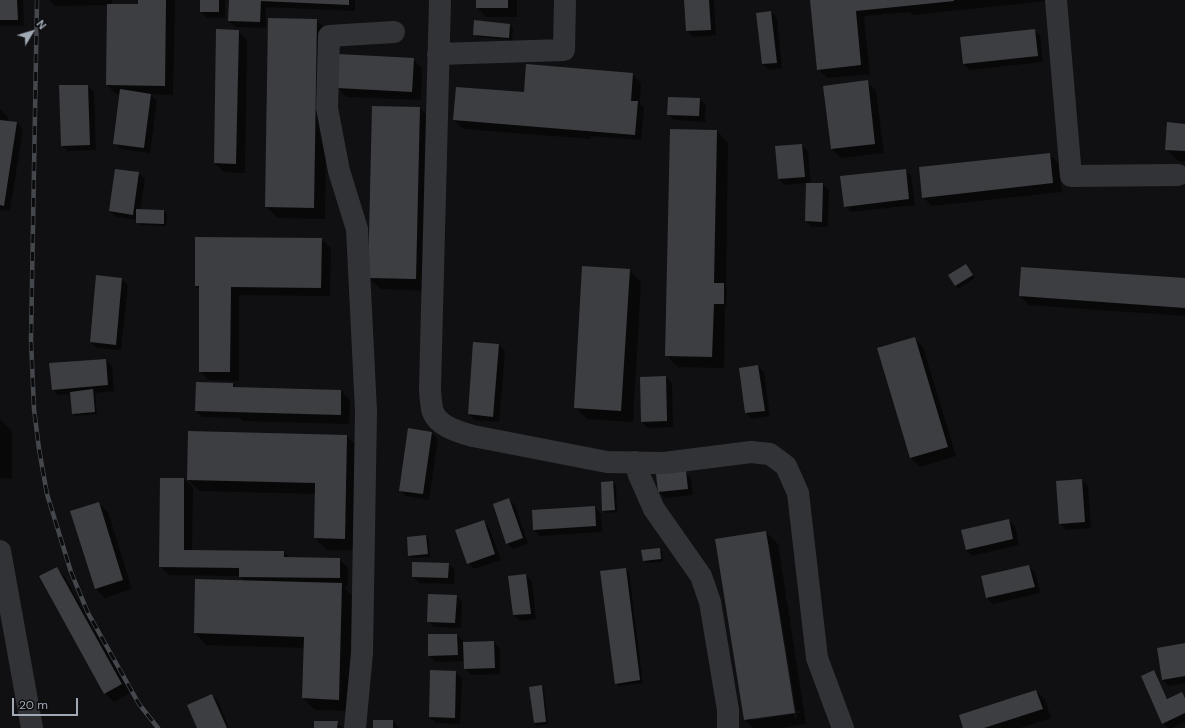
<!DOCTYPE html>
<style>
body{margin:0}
#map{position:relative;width:1185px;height:728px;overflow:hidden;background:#101012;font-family:"DM Sans",sans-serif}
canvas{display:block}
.north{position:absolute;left:12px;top:12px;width:40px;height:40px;-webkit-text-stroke:3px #0b0c0d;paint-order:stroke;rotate:52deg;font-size:11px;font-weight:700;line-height:16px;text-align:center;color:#a0a9b4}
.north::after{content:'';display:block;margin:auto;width:14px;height:18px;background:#a0a9b4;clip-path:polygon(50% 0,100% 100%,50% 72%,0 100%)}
.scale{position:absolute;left:12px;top:698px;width:66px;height:18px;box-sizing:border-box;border:2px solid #a0a9b4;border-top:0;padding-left:5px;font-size:12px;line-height:14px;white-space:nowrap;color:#a0a9b4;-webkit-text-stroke:3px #0b0c0d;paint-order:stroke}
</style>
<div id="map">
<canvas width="1185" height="728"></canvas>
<div class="north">N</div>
<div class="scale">20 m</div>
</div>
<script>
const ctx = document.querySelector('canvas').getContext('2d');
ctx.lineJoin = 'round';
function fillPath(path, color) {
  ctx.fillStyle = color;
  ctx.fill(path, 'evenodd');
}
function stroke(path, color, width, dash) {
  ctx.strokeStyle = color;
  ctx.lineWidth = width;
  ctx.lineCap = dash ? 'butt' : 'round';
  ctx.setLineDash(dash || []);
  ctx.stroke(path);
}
fillPath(new Path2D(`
 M0,0H23L24,26H0Z
 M49,0H112V5H139V0H175L173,95L150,94L157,101L150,153L121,149L114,143L121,94H116L107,85L108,5L54,6Z
 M201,0H225V18H207L201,12Z
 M230,0H355V11L266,7V28L236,27L229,21Z
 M477,0H517V17H486L477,7Z
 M685,0H714L716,35L693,37L687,31Z
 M811,0H1056L913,15L910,12L864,16L870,74L827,78L818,69Z
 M771,12L777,18L782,68L769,70L763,64Z
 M316,20L328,32L325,219L278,218L266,207Z
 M475,22L510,25L513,28L512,40L477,37L474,34Z
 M1034,30L1040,36L1043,62L970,70L964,64L961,38Z
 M238,31L247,40L245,173L224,172L215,163Z
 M413,59L422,68L421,100L347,97L338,88Z
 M632,74L641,83L640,104L644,108L641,140L591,136V139L463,129L454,120L525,93Z
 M867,82L876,91L884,153L841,158L832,149Z
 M88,86L94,92L96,150L68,151L62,145Z
 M700,99L706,105L705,122L674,120L668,114Z
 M420,108L431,120L427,291L381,289L369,278Z
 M0,109L9,118L7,122L17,123L23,129L10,211L0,210Z
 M1185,125V162L1178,161L1166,149Z
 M717,131L728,143L726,286L727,287L726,306H725L724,368L678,367L666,355Z
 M802,145L808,151L811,184H823L829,190L828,227H812L806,221L807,183L785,185L779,179Z
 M1049,154L1058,163L1062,192L932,206L923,197Z
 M905,170L911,176L915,205L851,212L845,206Z
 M138,173L145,179L140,210L164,211L167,214L166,226L140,225L137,222V220L116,217L110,211Z
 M321,239L331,248L330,296L239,295V381L209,380L200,371V290L196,286Z
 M966,265L975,278L958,289L949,275Z
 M629,270L641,282L633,422L587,419L575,407Z
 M122,279L128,285L121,350L97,348L91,342Z
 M1185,279V316L1029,305L1020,296Z
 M914,338L923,347L956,456L920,467L911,458L878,349Z
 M499,345L505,351L499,422L475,420L469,414Z
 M106,360L112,366L114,391L95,393L97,414L75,416L73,413L71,394L59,395L52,389Z
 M758,366L764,372L770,416L752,419L746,413Z
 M666,377L672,383L673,427L648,428L642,422Z
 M233,384L237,388L341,391L350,400L349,424L243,421L238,417V418L202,417L196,411Z
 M0,419L12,431V479L0,478Z
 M432,433L438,439L429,500L406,496L400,490Z
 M346,436L358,447L356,550H327L315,538L316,494L200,491L188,480Z
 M685,472L691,478L693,495L665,498L659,492L657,475Z
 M184,479L193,488L192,551L284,552L290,558L339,559L348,568V587H344L353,596L350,711L315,710L303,698L305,648L206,645L195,633L196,580L245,582L240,576L169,575L160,566Z
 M1082,480L1088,486L1091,528L1066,530L1060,523Z
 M613,483L616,485L617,512L606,513L603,510Z
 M509,499L515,505L528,544L513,549L507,543Z
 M98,503L108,512L132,589L105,598L96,589Z
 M595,507L601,514L602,532L540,536L534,530Z
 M1008,520L1015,526L1019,545L972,556L966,550Z
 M483,521L489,527L501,560L474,569L468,563Z
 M766,532L778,544L806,724L781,728H753L745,720L716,540ZM767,544H769L796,711H800V713H796L797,717L795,718L794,714L753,720Z
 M426,536L429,539L430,557L412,558L409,555L408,537Z
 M659,549L662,552L663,562L647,563L644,561Z
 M413,563L448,564L455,570L454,584L419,583L413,577Z
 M1029,566L1035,572L1040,593L993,604L987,598Z
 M56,568L65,577L130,693L114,702L105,693Z
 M626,569L629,572L643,683L618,686L616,683Z
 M526,575L532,581L536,619L520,621L514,615Z
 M456,596L462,602L461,628L434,627L428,621Z
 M457,635L463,641V643L494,642L500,649V674L471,675L465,668V661L435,662L429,655Z
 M1185,644V683L1169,686L1163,680Z
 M431,671L456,672L462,678L460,724L436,723L430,717Z
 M1153,671L1156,674L1168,700L1182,693L1185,696V722L1172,728H1168L1163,723Z
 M542,686L544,689L548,724L537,726L534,723L530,688Z
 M1036,691L1045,700L1051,718L1020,728H964Z
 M212,695L218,701L229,728H198Z
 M393,721L399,728H374Z
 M337,722L343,728H315Z`), '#0007');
fillPath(new Path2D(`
 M0,0H17L18,20H0Z
 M138,0H166L165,86L106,85L107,4H138Z
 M200,0H219V12H200Z
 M229,0H349V5L261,1L260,22L228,21Z
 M476,0H508V8H476Z
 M684,0H709L711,30L686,31Z
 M810,0H954V1L856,11L861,65L817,70Z
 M771,11L777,63L762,64L756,13Z
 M268,18L317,19L314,208L265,207Z
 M474,20L510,24L509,38L473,35Z
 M216,29L239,30L236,164L214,163Z
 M1035,29L1038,56L963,64L960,37Z
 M338,54L414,58L412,92L337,88Z
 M526,64L633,73L631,101H638L635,135L453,120L456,87L524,92Z
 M868,80L875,144L831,149L823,86Z
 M59,85H88L90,145L61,146Z
 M120,89L151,94L144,148L113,144Z
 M668,97L700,98L699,116L667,115Z
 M372,106L420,107L416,279L368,278Z
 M0,120L17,122L4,206L0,205Z
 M1167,122L1185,124V151L1165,150Z
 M670,129L717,130L714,283H724V304H714L712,357L665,356Z
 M802,144L805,177L778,179L775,146Z
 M1050,153L1053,183L922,198L919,167Z
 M115,169L139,172L133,215L109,211Z
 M906,169L909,199L844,207L840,176Z
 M806,183H823L822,222L805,221Z
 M136,209L164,210V224L136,223Z
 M195,237L322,238L321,288L231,287L230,372H199V286H195Z
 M966,264L973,275L955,286L948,275Z
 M582,266L630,269L621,411L574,408Z
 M1021,267L1185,278V308L1019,296Z
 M96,275L122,278L116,345L90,342Z
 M915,337L948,447L910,458L877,348Z
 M473,342L499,344L493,417L468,414Z
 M106,359L108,385L52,390L49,363Z
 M758,365L765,411L745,413L739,368Z
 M666,376L667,421L641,422L640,377Z
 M196,382L233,383V387L341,390V415L195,411Z
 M93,389L95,412L72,414L70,392Z
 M408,428L432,432L423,494L399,491Z
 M188,431L347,435L345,539L314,538L315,483L187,480Z
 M686,471L688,489L658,492L656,474Z
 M160,478H184V550L284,551V557L340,558V578L239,577V568L159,567Z
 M1082,479L1085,522L1059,524L1056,481Z
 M613,481L615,510L602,511L601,482Z
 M509,498L523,538L506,544L493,504Z
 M99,502L123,580L95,589L70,511Z
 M595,506L596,526L533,530L532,510Z
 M1009,519L1013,539L966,550L961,530Z
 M484,520L495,554L467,564L455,530Z
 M766,531L795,713L744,720L715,539Z
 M426,535L428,554L408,556L407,537Z
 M660,548L661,559L643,561L641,550Z
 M412,562L449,563L448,578L412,577Z
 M1029,565L1035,587L986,598L981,576Z
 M57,567L122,684L104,694L39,576Z
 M626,568L640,680L615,684L600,571Z
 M526,574L531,614L513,615L508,576Z
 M195,579L342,583L339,700L302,698L304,637L194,633Z
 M428,594L457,595L455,623L427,622Z
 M428,634H457L458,655L428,656Z
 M494,641L495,668L464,669L463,642Z
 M1185,643V676L1162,680L1157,648Z
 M430,670L456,671L455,718L429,717Z
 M1154,670L1167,699L1182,692L1185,698V713L1162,724L1141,676Z
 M542,685L546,722L534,723L529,687Z
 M1036,690L1043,709L984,728H963L959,715Z
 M212,694L227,728H197L187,705Z
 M373,720H393V728H373Z
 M314,721H338L337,728H314Z`), '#3c3e42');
stroke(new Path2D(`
 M440,0L430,387C430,394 431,402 432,409C436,426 459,432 473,436L607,462L664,463L751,452L770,454L786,466L798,493L817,658L843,728
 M1056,0L1071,176L1178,175
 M438,54L564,50L565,0
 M635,462L639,475L654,509L701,576L710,602L728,710V728
 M0,551L32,728
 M355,728L362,653L366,411L357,229L339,171L327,108L329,36L394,32`), '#313337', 22);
const rail = new Path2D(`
 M37,0L31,340L34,409L39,449L47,494L71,572L88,613L139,704L158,728`);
stroke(rail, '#44474c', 4.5);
stroke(rail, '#0b0c0d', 3, [9]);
</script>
